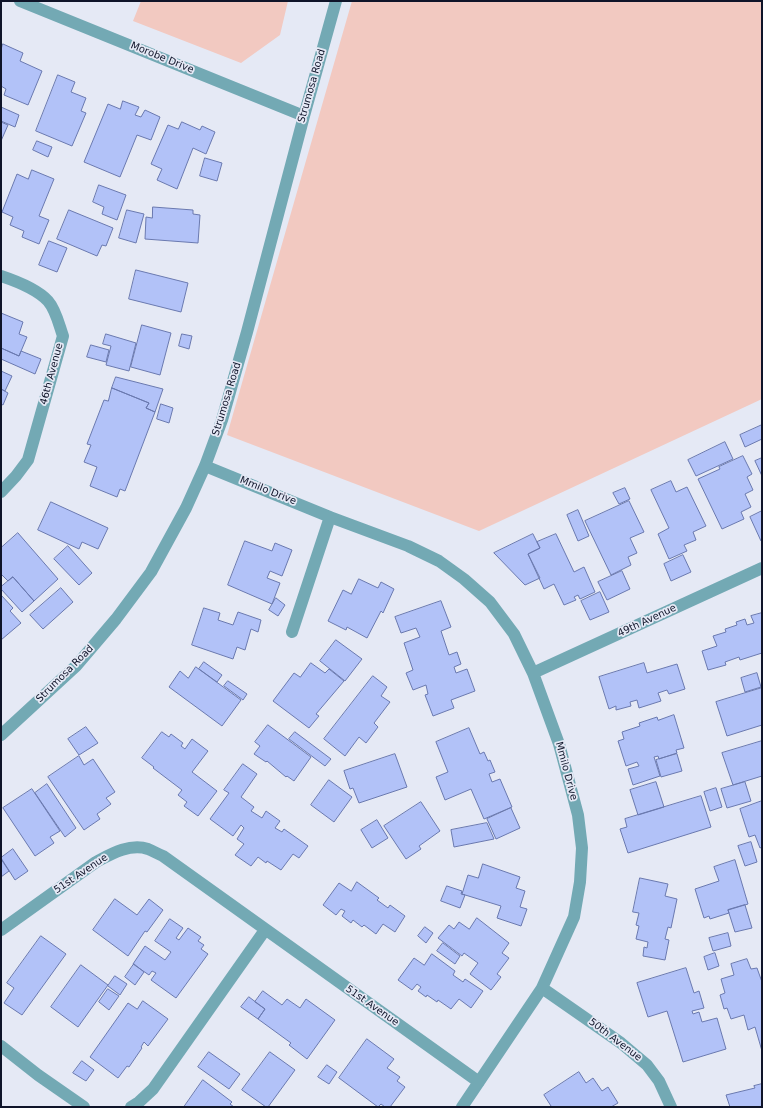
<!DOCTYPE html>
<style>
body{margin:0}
#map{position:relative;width:763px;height:1108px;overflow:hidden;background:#e5e9f5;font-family:"DejaVu Sans",sans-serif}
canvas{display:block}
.frame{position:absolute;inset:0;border:2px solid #0f1429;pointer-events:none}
</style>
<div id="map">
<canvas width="763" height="1108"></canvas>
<div class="frame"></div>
</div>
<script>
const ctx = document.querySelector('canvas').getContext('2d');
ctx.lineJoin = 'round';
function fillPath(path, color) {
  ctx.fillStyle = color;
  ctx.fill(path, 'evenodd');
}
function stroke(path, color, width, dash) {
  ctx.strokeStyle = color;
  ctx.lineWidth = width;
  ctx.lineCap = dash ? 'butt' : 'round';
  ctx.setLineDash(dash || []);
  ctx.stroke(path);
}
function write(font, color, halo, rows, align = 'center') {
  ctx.font = font + ' "DejaVu Sans",sans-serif';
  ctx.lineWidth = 3.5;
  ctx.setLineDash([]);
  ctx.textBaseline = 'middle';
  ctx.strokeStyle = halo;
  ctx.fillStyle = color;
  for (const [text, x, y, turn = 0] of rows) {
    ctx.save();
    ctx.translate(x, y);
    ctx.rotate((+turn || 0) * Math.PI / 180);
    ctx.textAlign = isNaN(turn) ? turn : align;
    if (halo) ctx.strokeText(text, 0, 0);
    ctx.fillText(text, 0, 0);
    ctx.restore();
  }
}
fillPath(new Path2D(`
 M141,1H288L280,35L241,63L133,21Z
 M352,1H762V399L479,531L227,435Z`), '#f2c9c1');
const building = new Path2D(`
 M3,44L23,53L20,61L42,71L28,105L4,95L6,89L1,86V50Z
 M58,75L75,82L71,92L86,98L81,111L86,113L72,146L36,131Z
 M123,101L139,107L135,115L141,117L145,110L160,117L151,140L137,135L120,177L84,162L108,104L120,109Z
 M1,107L19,115L15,127L1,121Z
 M1,122L8,125L1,141Z
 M182,122L200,130L202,126L215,132L206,154L193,148L177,189L157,180L162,169L151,164L168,125L178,129Z
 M37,141L52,147L48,157L33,150Z
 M205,158L222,163L217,181L200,176Z
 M32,170L54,179L39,216L49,220L39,244L22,237L24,231L10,225L13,217L2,212L17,174L28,179Z
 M99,185L126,195L117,220L102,214L104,207L93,202Z
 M153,207L193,210V214L200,215L198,243L145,239L146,217L152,218Z
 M69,210L113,228L106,246L102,245L97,256L57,239Z
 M127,210L144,214L136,243L119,238Z
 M49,241L67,248L57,272L39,265Z
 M136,270L188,283L181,312L129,299Z
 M1,313L23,322L19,334L27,337L19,356L1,348Z
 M142,325L171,333L160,375L131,367Z
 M106,334L136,343L129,371L106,365L111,346L103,344Z
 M182,334L192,336L189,349L179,346Z
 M91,345L109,350L106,362L87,357Z
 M1,348L19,356L21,351L41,359L35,374L1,359Z
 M1,371L12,376L5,391L1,389Z
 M116,377L163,389L155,412L146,408L149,403L112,388Z
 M112,388L149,403L146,408L155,412L125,491L120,489L117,497L90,486L97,467L84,462L91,445L87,444L104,400L108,401Z
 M1,389L8,393L3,405L1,404Z
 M161,404L173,408L169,423L157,419Z
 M762,425V439L745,447L740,435Z
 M725,442L733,459L696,476L688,460Z
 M743,456L752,474L747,477L753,490L745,494L751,507L741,512L744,519L722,529L698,479L720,469L719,467Z
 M762,458V476L755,461Z
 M671,481L676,492L687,487L706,526L693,532L696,540L684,545L687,551L669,559L658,534L669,528L651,490Z
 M625,488L630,499L619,504L613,493Z
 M629,501L644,532L630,538L637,553L628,557L631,565L611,575L585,521Z
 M51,502L108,528L98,549L82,542L79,549L38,530Z
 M578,510L589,536L578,541L567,515Z
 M762,511V541H761L750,517Z
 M18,533L58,579L34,601L13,577L8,581L1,574V548Z
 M533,534L540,548L528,554L540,578L525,585L494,553Z
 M556,534L574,572L584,567L595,592L580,599L578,595L574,597L576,600L564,605L554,584L544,589L528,554L540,548L537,542Z
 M245,541L272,551L275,543L292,550L282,576L270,571L267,578L280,583L272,604L228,585Z
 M68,546L92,573L79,585L54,559Z
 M683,555L691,572L671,581L664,564Z
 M622,571L630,589L607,600L598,582Z
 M13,577L34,601L22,612L1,589V587Z
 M359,579L378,588L381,582L394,589L383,613L381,611L367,638L347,627L346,630L328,621L343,590L351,594Z
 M61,588L73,602L43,629L30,615Z
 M600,592L609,612L590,620L581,601Z
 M1,595L13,608L10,611L21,623L1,640Z
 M276,598L285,605L278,616L269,610Z
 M441,601L451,627L441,631L449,655L457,652L461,664L454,667L456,673L467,669L475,691L451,700L454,708L433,716L425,695L428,694L426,685L413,690L406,673L413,670L404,643L420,637L416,628L401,633L395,617Z
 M204,608L220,613L218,620L233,625L238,612L261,620L258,632L251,629L245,650L237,647L233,659L192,645Z
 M762,613V653L740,660L739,657L725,662L726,665L708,670L702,651L717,646L713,636L726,632L725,629L737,625L736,622L745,619L747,625L754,623L751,616Z
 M336,640L362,659L345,681L320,661Z
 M204,662L222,675L217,682L199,669Z
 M311,663L325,673L329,669L344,681L316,714L319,716L309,728L273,701L294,673L300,677Z
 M644,663L647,673L677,664L685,689L669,694L667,690L658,693L661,701L639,708L637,700L630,702L631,706L616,710V706L609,709L599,677Z
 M196,667L241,700L222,726L169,687L180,671L188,678Z
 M757,673L761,687L745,692L741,678Z
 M373,676L387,687L381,696L390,702L374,723L378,727L366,743L359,737L345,756L324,739Z
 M228,681L247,694L243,700L224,686Z
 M762,688V725L727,736L716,702Z
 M674,715L684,748L676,750L677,753L659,759L658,756L654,757L660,776L633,785L628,769L639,766L637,762L626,766L618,741L624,739L622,732L640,726L639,723L657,717L658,720Z
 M268,725L311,757L294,781L287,776L286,777L267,761L266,762L254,754L260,746L255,742Z
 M86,727L98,743L79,755L68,739Z
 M469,728L480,754L484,752L488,761L490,760L495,772L489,774L492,782L500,779L512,807L484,819L471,789L445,800L436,777L448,772L436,742Z
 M162,732L169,737L171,734L183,743L181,746L185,749L192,739L208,751L192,772L217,791L198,816L184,806L187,802L178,795L182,790L153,768L154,767L142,758Z
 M295,732L331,759L325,766L289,739Z
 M762,741V776L733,785L722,753Z
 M395,754L407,787L359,803L353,788L350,789L344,771Z
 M677,754L682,771L661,777L656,760Z
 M79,756L84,765L93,759L115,792L106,798L111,804L97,814L100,819L84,830L48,777Z
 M243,764L257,774L241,797L254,807L251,811L262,818L266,811L280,821L275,828L282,832L284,829L308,846L299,858L293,854L281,870L267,861L266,863L258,857L251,866L235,855L244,844L237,839L244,828L241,825L233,836L210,819L229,793L224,790Z
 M329,780L352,797L334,822L311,805Z
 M656,782L664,807L638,815L630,790Z
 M745,782L751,801L727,808L721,789Z
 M47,784L76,828L65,837L35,793Z
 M716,788L722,807L710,811L704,792Z
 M32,789L60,831L50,837L54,843L35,856L3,808Z
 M701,796L711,827L628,853L620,829L627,827L625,819Z
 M762,801V847L760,848L755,835L749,837L740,809Z
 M421,802L440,831L419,846L421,849L406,859L384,826Z
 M511,808L520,828L496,839L487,819Z
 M377,820L388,838L372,848L361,830Z
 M487,823L494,839L454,847L451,830Z
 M751,842L757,862L745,866L738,846Z
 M13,849L28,871L15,880L1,858Z
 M1,859L9,871L1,877Z
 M735,860L748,904L728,910L729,913L710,919L709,916L704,918L695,889L719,881L714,867Z
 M483,864L520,877L516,888L525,891L520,907L527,909L521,926L497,918L501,906L462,894L468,875L478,878Z
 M640,878L668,884L665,896L677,899L671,928L668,927L665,939L669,940L665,960L643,956L644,947L647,948L648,942L636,939L639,926L636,925L639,913L633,912Z
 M357,882L379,898L377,900L388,908L390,905L405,916L395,932L383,924L376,934L364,925L362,927L353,920L351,923L342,916L345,911L341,909L336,915L323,905L339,883L351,891Z
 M447,886L462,891L461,894L465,895L460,908L441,901Z
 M115,899L137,915L149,899L163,910L147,932L145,931L128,956L93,930Z
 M745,905L752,928L735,932L728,910Z
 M477,918L509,943L502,953L509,958L497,974L501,977L491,990L470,974L478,963L464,953L462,956L438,938L449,925L454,929L459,922L469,929Z
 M170,919L183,928L176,938L179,940L188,928L201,937L198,941L204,945L201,949L208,954L176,998L151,980L156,973L152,971L149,975L133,964L145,946L165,960L171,952L155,941Z
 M425,927L433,933L426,943L418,936Z
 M728,933L731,946L713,951L709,938Z
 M41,936L66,954L22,1015L4,1003L14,988L7,983Z
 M443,943L460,956L455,964L437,951Z
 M715,953L719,966L708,970L704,957Z
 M432,954L455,971L453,975L463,982L465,979L483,991L471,1008L459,999L451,1009L438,1000L437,1002L427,995L426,997L418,991L421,987L417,984L412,990L398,980L414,958L424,965Z
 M747,959L751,969L757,968L762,982V1051L755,1027L748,1030L744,1015L731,1019L727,1008L724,1009L720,995L725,993L721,979L734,975L731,964Z
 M134,964L144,972L135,985L125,977Z
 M81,965L108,985L78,1027L51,1007Z
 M686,968L694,993L699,991L704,1008L692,1011L693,1014L699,1012L702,1022L717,1018L726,1049L683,1062L667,1011L648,1017L637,983Z
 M115,976L127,984L120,995L108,986Z
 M108,989L119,996L109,1010L99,1002Z
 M263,991L282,1005L287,999L300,1008L306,999L335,1020L307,1059L289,1045L291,1043L258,1019L265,1009L255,1002Z
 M249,997L265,1009L258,1019L241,1007Z
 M143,1001L168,1019L148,1046L144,1042L141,1047L142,1048L129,1067L127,1066L118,1078L90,1057L128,1003L137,1009Z
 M367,1039L394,1059L387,1068L400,1077L397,1081L405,1087L390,1107H385L381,1104L378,1107L339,1078Z
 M209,1052L240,1074L229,1089L198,1067Z
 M270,1052L295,1070L268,1107H266L242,1090Z
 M82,1061L94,1070L86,1081L73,1073Z
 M327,1065L337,1072L329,1084L318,1077Z
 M579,1072L586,1083L593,1078L602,1091L608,1087L618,1103L611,1107H548L551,1106L544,1095Z
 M203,1080L232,1102L230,1104L234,1107H184Z
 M762,1084V1107H730L726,1095L755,1088L754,1086Z`);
fillPath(building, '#b2c2f8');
stroke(building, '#6a79af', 1);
stroke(new Path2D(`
 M20,1L304,116
 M1,276C16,281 37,289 48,301C56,310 59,325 63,336L28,460L16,476L1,492
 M205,466L330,517L408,546L439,561L464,579L490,602L514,634L533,673L559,744L578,815L582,848L580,882L574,917L542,988L462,1107
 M292,632L330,517
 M533,673L762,568
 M1,735L76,666L116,619L151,572L186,508L205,466L222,420L247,332L304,116L336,1
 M1,930L96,862C111,854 130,843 148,849C153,851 158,854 163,856L479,1082
 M542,988L621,1043L647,1065L659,1081L671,1107
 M1,1046L38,1075L84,1107
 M131,1107L139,1102L153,1089L265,930`), '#73a9b4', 12);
write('10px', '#0f1429', '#e5e9f5', [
 ["Morobe Drive",162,58,22],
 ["Strumosa Road",312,86,-74],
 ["46th Avenue",52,374,-75],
 ["Strumosa Road",227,399,-73],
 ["Mmilo Drive",268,491,22],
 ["49th Avenue",647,621,-25],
 ["Strumosa Road",65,674,-45],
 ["Mmilo Drive",566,771,75],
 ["51st Avenue",81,874,-34],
 ["51st Avenue",372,1006,35],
 ["50th Avenue",615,1040,37]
]);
</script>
